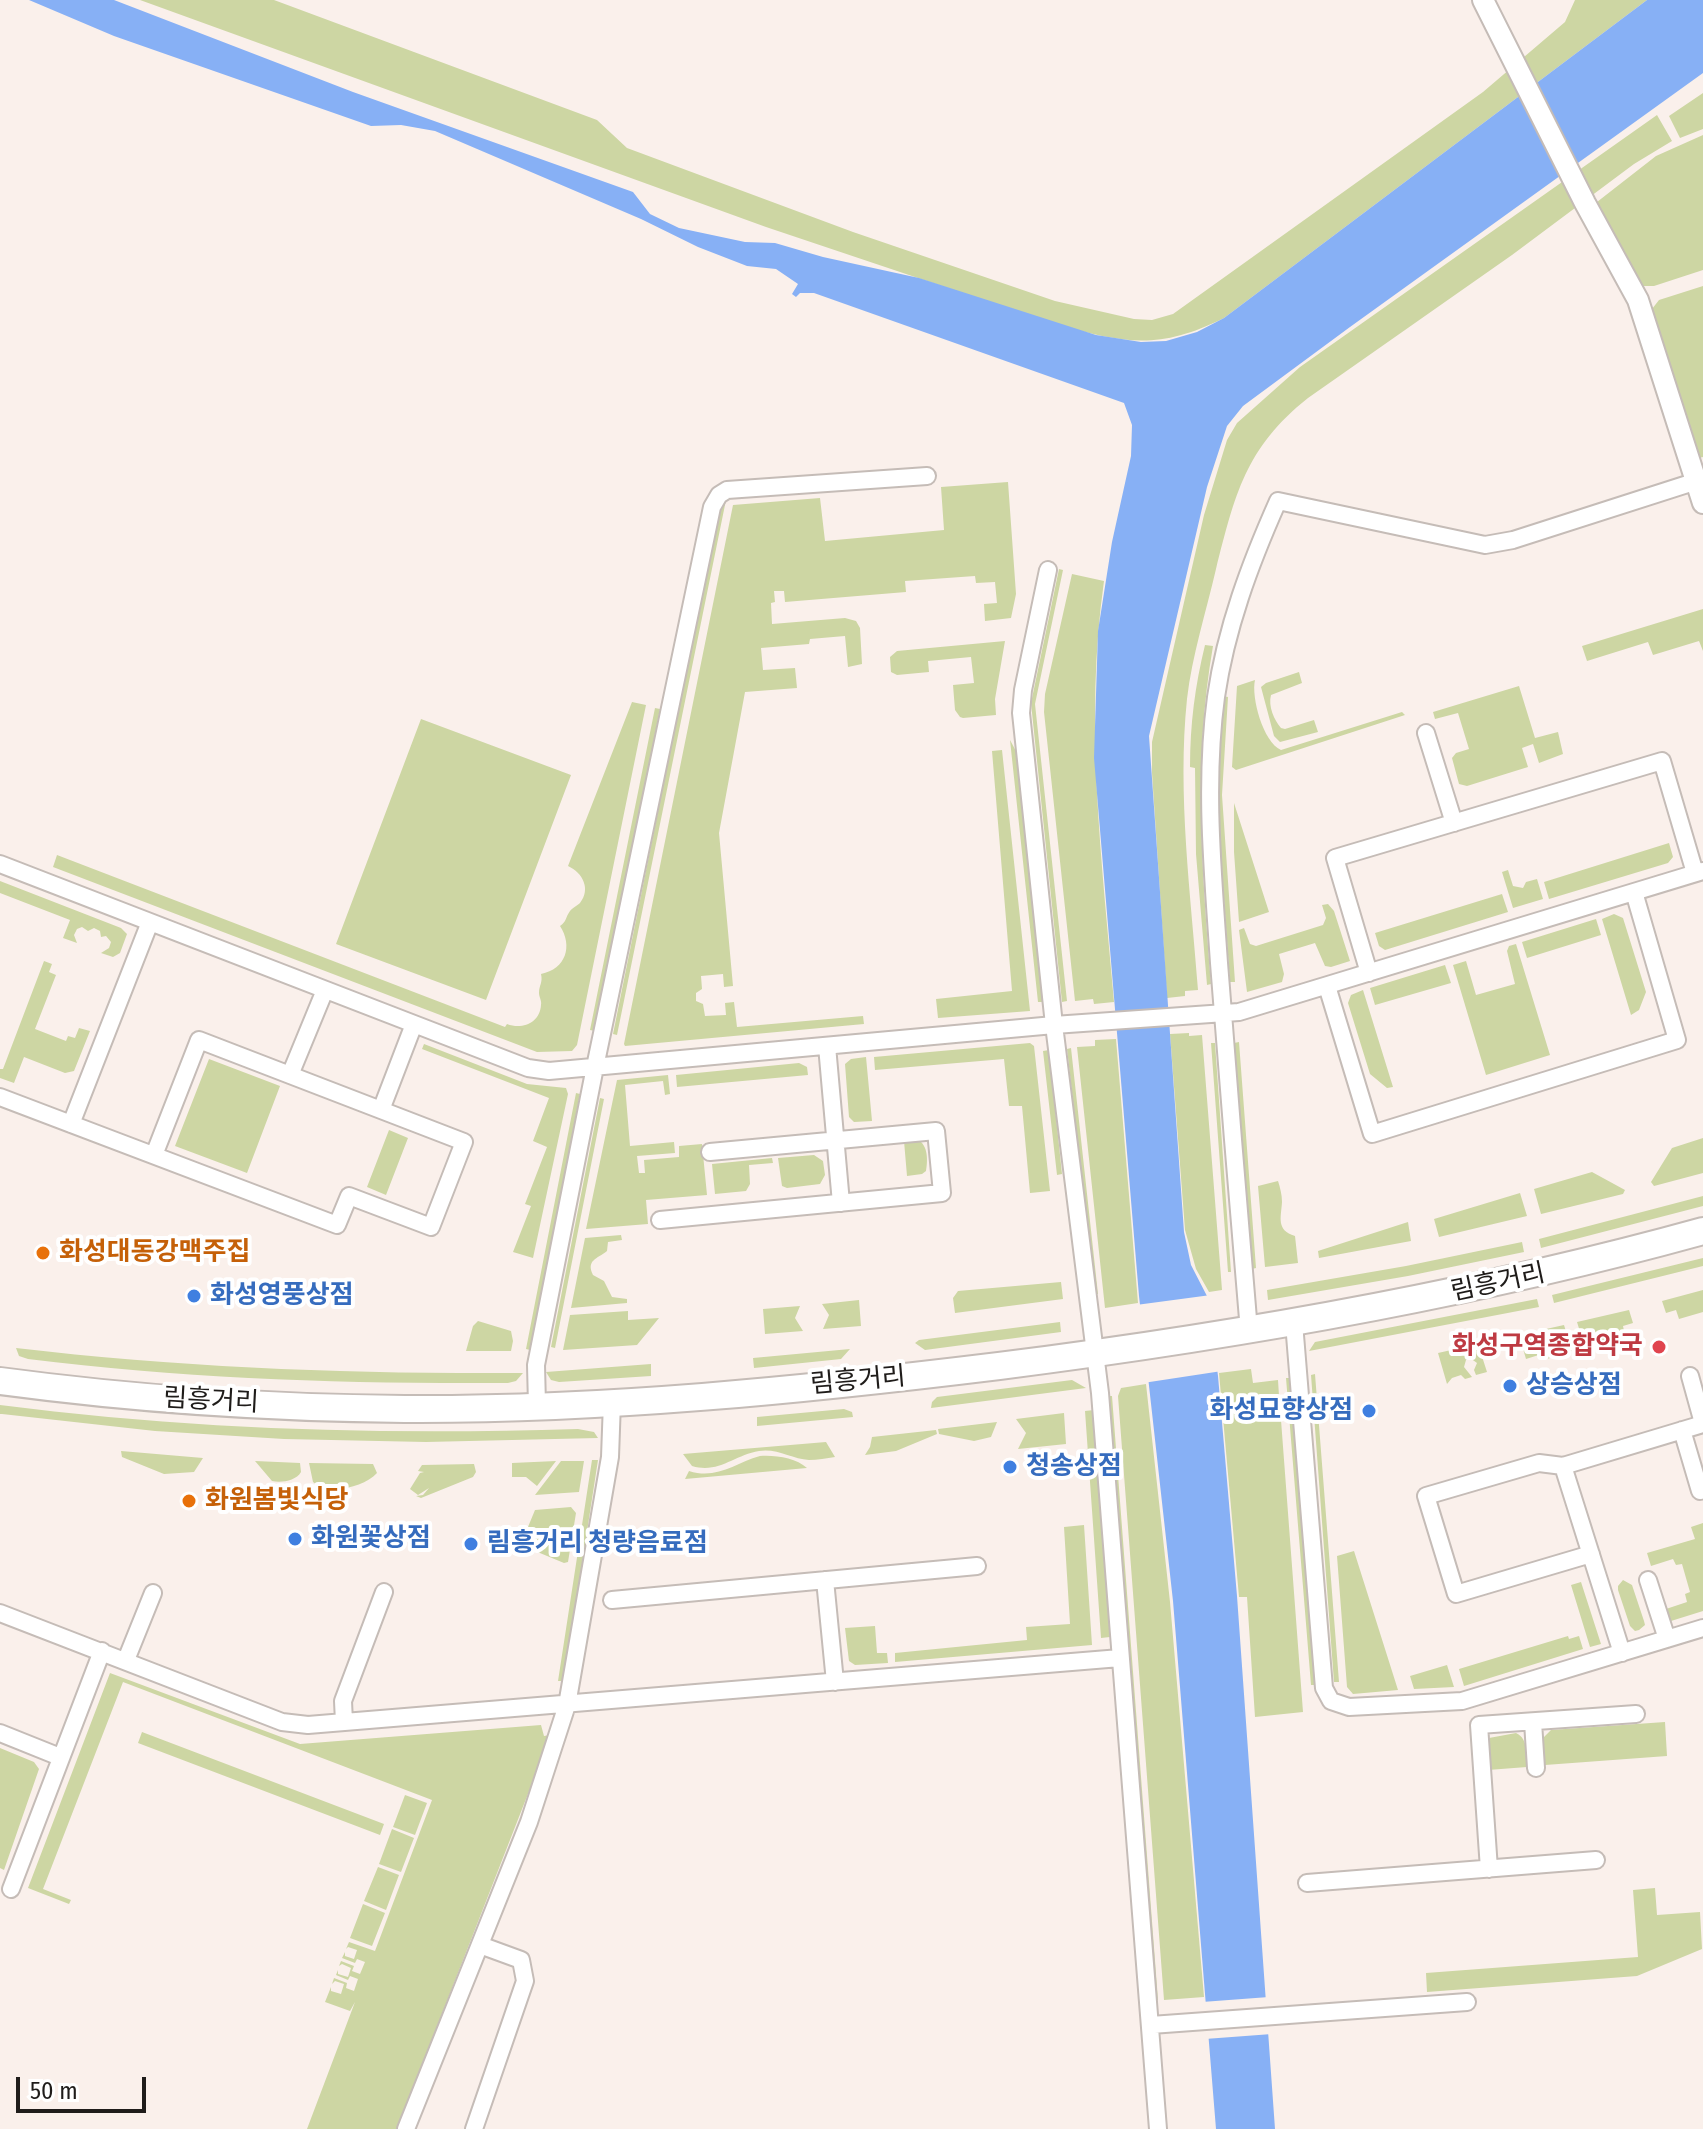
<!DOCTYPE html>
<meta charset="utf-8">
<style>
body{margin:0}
#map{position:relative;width:1703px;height:2129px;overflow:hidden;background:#faf0eb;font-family:"Fira Sans Condensed",sans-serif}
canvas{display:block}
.scale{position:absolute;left:16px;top:2077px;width:130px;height:36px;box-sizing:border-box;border:4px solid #1f1c1a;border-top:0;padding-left:10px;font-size:24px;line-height:28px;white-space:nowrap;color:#1f1c1a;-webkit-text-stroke:6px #fff;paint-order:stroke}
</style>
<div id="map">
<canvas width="1703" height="2129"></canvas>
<div class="scale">50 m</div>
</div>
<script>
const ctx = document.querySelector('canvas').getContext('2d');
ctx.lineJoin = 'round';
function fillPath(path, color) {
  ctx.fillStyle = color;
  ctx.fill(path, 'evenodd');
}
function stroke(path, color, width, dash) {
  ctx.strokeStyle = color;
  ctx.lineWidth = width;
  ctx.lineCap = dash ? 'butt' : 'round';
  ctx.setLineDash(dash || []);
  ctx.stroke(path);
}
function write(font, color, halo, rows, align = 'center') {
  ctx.font = font + ' "Fira Sans Condensed","Noto Sans KR",sans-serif';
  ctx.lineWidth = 8;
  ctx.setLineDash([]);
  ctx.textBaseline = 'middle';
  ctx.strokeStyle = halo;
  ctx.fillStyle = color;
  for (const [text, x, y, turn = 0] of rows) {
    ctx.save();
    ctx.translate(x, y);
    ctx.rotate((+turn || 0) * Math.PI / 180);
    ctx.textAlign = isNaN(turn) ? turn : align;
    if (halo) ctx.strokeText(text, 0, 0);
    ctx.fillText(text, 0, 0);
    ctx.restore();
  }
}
fillPath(new Path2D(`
 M140,0H274L597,120L627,148L853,232L1055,301L1134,319L1152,320L1173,314L1483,92L1565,22L1575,0H1647L1224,318C1158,351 1124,343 1055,324L766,227Z
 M1703,93V129L1680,138L1669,116Z
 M1657,115L1672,141L1634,164L1512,255L1308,398C1245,448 1235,495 1216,569C1206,612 1192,656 1187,699C1177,795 1191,895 1198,990L1185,991V996L1167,998L1152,773V742L1204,515L1227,440L1237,423L1300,367Z
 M1703,135V270L1654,286H1643L1597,202L1656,156Z
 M1703,286V457L1699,458L1652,309L1659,300Z
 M1008,482L1016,594L1011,618L985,621L984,604L997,603L995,582L976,583L975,576L905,581L906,592L785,602L784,591H774L775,602L771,603L772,624L845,618L856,621L860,628L862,664L848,667L845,636L810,639L809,644L761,648L763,670L795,668L797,688L745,692L719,833L733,986L724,987L723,974L701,976L702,989L696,993V1001L703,1004L705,1016L726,1015L725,1003L734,1002L737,1027L863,1016L864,1024L625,1046L624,1044L733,505L820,498L825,541L944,530L941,487Z
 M721,499L726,500L617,1035L613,1034Z
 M1059,569L1063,570L1035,704L1067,1001L1062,1002L1031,703Z
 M1072,574L1104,581C1084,722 1102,861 1114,1002L1094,1004L1093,999L1075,1001L1044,712L1045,694Z
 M1703,609V651L1699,641L1653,655L1648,642L1587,661L1582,646Z
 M1005,641L995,699L996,715L963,718L960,717L955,710L953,685L974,683L971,657L928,661L929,672L897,675L891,672L890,657L897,651Z
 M1205,645L1213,646C1193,761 1202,869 1211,984L1207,985L1196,854L1195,768L1190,767C1190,724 1195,686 1205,645Z
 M1299,672L1302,683L1271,695C1268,706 1274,720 1281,728L1285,729L1314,720L1318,732L1280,742L1274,736L1261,687L1266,683Z
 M1255,680C1251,697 1263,742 1281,750L1402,712L1405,715L1236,770L1232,767L1237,686Z
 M1519,686L1535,738L1558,732L1563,754L1539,763L1533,744L1522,748L1528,767L1467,786L1459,784L1452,758L1456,753L1469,749L1458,713L1435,719L1433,712Z
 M1223,696L1228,697L1222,795L1235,982H1230L1218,818V766Z
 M632,702L646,705L577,1045L572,1051L537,1052L53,867L57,855L505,1027L507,1024C522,1030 540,1023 541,1005C542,1001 539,997 539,993C539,985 543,983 541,974C566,969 573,946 560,926C567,921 565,918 570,911C572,908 577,906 580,903C591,889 583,873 568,866Z
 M655,708L660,709L595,1031L590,1030Z
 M421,719L571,775L486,1000L336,944Z
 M1010,740L1017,753L1043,1002H1038Z
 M1002,750L1030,1011L938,1018L936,999L1012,991L992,751Z
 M1234,803L1269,912L1239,922L1234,852Z
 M1669,843L1673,857L1668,863L1549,899L1544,882Z
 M1508,870L1513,886L1523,888L1526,882L1537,879L1543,899L1513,908L1502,872Z
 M0,881L121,928L127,934L120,953L113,957L101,953L109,948L111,942L106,936L101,937L100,931L94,928L88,931L82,927L77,929L74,935L77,943L63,938L70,920L0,893Z
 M1502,894L1508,912L1385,950L1379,946L1375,933Z
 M1328,904L1334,911L1350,961L1331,967L1325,966L1315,943L1279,954L1284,974L1282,982L1247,992L1239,930L1244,928L1250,944L1256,946L1323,925L1326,918L1322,905Z
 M1614,914L1623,918L1646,992L1639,1010L1631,1015L1602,919Z
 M1596,919L1601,935L1527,958L1522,942Z
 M1516,944L1550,1055L1486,1075L1453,965L1466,961L1476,995L1515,984L1507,951L1509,946Z
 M44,961L52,964L49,972L56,975L35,1029L66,1041L68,1036L75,1038L79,1028L90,1031L74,1071L65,1073L24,1057L14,1083L0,1078V1069H3Z
 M1445,965L1451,983L1375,1005L1370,988Z
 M1363,990L1393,1087L1387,1088L1370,1074L1348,1003L1351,995Z
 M1189,1033V1036L1202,1035L1222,1290L1209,1292L1196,1269L1185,1230L1170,1034Z
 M1116,1039L1138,1303L1105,1308L1077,1047L1095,1046V1040Z
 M1239,1042L1256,1268L1252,1269L1234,1043Z
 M1030,1043L1034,1046L1050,1191L1030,1193L1022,1106H1009L1004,1059L875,1070L874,1057Z
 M1211,1043H1215L1231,1272H1228Z
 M424,1044L527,1084L566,1088L568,1094L533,1258L513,1252L531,1206L525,1204L547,1147L533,1141L549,1098L422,1049Z
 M1071,1048L1098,1294H1095L1067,1049Z
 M1049,1050L1062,1174L1057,1175L1043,1051Z
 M866,1057L872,1121L854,1122L849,1117L845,1064L851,1059Z
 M209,1059L280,1086L247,1173L175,1146Z
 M799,1063L807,1067L808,1075L677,1087L676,1075Z
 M668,1075L670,1094L665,1095L663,1081L625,1085L630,1146L674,1142L675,1153L637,1156L639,1173H645L644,1160L679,1157V1146L702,1144L707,1195L646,1200L648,1224L586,1229L617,1080Z
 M576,1093L580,1094L530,1350L526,1349Z
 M600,1098L604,1099L555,1348L551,1347Z
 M389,1130L408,1138L386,1195L367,1187Z
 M1703,1138V1173L1654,1186L1651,1182L1672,1148Z
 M918,1140C928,1145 928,1160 926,1171L922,1174L907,1176L904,1141Z
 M814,1155L823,1161L825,1175L820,1184L787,1188L782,1186L778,1158Z
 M772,1158L773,1163L749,1165L750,1184L746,1191L715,1194L712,1164Z
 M1592,1172L1625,1190L1623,1194L1541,1214L1534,1189Z
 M1278,1181C1280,1187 1282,1195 1282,1202C1281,1218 1276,1230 1295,1236L1298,1263L1265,1267L1258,1186Z
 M1520,1193L1527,1216L1439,1237L1434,1219Z
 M1703,1196V1206L1541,1248L1539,1239Z
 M1408,1222L1411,1241L1319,1258L1318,1251Z
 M621,1235L622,1240L608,1242L607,1251C597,1259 586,1260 593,1275L604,1281L612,1297L627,1299V1303L571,1308L585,1238Z
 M1522,1242L1524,1252L1408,1276L1268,1300L1267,1290L1406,1266Z
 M1703,1258V1266L1554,1303L1552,1295Z
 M1061,1282L1063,1299L955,1313L953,1298L958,1291Z
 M1703,1290V1312L1679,1319L1676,1310L1666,1313L1662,1301Z
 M1537,1299L1539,1307L1309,1351L1315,1342Z
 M859,1300L861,1326L823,1329L829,1315L822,1304Z
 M800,1306L795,1318L803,1331L765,1334L763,1309Z
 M1629,1310L1633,1323L1623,1326L1625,1336L1585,1348L1577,1322Z
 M628,1311V1320L659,1318L637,1345L563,1350L570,1315Z
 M478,1321L511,1331L513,1341L511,1351H466L473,1326Z
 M1060,1322L1061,1332L925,1350L915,1343L919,1340Z
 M1564,1325L1572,1351L1547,1359L1545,1353L1526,1359L1519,1335Z
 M1478,1344L1487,1372L1476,1375L1474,1370L1477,1363L1470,1358L1466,1360L1464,1367L1472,1377L1465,1379L1461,1375L1452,1378L1447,1384L1438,1353Z
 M16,1348C185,1368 353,1374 523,1373L516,1381L508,1383C347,1384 188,1379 28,1359L19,1356Z
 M850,1349L841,1359L754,1368L753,1358Z
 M651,1364V1376L559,1382L551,1380L546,1372Z
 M1251,1369L1253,1383L1278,1380L1279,1396L1269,1397L1271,1421L1281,1420L1303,1712L1255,1717L1247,1597H1239L1219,1373Z
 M1315,1374L1339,1682H1334L1311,1375Z
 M1286,1378H1291L1315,1685H1311Z
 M1072,1380L1086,1388L931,1408L932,1402L937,1397Z
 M1146,1384L1170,1602L1204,1997L1164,2000L1118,1396L1121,1388Z
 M1109,1396H1112L1158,2000L1155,2001Z
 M0,1405C192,1430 384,1435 578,1429L594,1432L598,1438L426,1442L284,1439L155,1431L2,1414H0Z
 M844,1409L852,1412L853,1417L757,1426V1417Z
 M1094,1410L1110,1637L1101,1638L1085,1411Z
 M1064,1413L1066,1444L1018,1449L1026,1433L1016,1419Z
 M997,1422L991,1437L974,1441L939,1434L938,1429Z
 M936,1430L937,1434L896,1451L865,1455L870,1447L872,1437Z
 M826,1442L835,1457C827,1458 817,1460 809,1460C792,1459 777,1448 759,1451C734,1455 719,1474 692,1466L683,1454Z
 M121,1451L203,1458L194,1472L164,1474L122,1457Z
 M760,1456C776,1455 796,1458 807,1468L685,1479L689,1471C717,1480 735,1463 760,1456Z
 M592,1460H598L564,1681H558Z
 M255,1461L300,1463L301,1472C296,1481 281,1483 272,1481Z
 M556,1461L537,1486L526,1477H512V1463Z
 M561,1461H584L579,1492L535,1495Z
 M309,1463L373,1464L377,1473C363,1488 329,1495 313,1482Z
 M474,1464L476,1472L473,1477L421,1498L416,1496L423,1495L429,1488L418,1495L410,1489L420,1473L424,1472L418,1471L422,1465Z
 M571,1507L576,1513L568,1562L564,1563L523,1546V1539L535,1510Z
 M1703,1523V1611L1671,1621L1666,1609L1687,1602L1685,1594L1690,1592L1682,1564L1676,1565L1673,1559L1651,1566L1647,1553L1695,1539L1691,1527Z
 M1084,1525L1092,1645L895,1662V1653L1027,1640L1026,1627L1070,1624L1064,1527Z
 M1354,1551L1398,1690L1353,1694L1347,1687L1337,1556Z
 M1623,1580L1632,1585L1644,1621L1645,1625L1639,1630L1635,1631L1630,1626L1618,1590V1586Z
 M1581,1582L1601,1644L1590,1647L1571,1585Z
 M875,1626L877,1653H887L888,1663L855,1665L849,1661L845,1628Z
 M1568,1636L1569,1639L1579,1636L1583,1649L1464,1686L1459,1669Z
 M1447,1665L1454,1687L1414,1689L1410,1676Z
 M110,1673L300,1744L541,1725L544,1736L551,1735L397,2129H307L355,2002L350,2011L325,2002L331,1987V1991L341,1994L344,1984L335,1981L332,1984L334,1978L347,1983L346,1988L354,1991L358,1979L350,1976L348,1980L336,1975L338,1970V1974L348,1977L351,1968L342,1964L339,1966L341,1961L354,1966L352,1971L360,1974L365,1962L357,1959L355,1963L342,1958L345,1952V1956L354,1959L357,1950L348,1947L346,1949L349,1942L375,1951L432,1800L123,1682L43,1889L71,1900L69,1904L28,1888Z
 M1665,1722L1667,1756L1545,1765L1542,1739L1551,1730Z
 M142,1732L384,1824L380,1835L138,1743Z
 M1516,1733C1529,1739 1526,1755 1527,1767L1488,1770L1487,1745L1489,1738Z
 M0,1748L34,1762L39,1769L4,1870L0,1868Z
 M405,1795L427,1803L415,1835L393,1827Z
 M392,1829L414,1838L401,1872L379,1864Z
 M378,1867L399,1875L386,1910L364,1901Z
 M1655,1888L1657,1915L1700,1912L1702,1949L1637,1976L1427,1992L1426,1973L1638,1957L1633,1890Z
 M363,1904L385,1913L372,1946L350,1938Z`), '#cdd6a3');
fillPath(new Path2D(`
 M29,0H114L353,92L633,192L650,214L679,228L745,242L775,243L823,257L919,278L1096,335L1141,342L1166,341L1197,332L1224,318L1647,0H1703V73L1350,327L1243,406L1227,426L1207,487L1149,736L1184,1232L1191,1265L1208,1298L1218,1376L1237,1596L1275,2129H1216L1173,1601L1139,1296L1094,758L1098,631L1112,542L1131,456L1132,425L1124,403L814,293H800L796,297L792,294L798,284L776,269L747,266L698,247L641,219L435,131L401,125L371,126L114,36Z`), '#87b0f5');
fillPath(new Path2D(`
 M1211,1295L1222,1371L1143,1383L1136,1305Z
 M1269,1997L1272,2034L1205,2039L1202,2002Z`), '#faf0eb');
const minor = new Path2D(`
 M1048,570L1023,690L1021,713L1054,1025L1100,1393L1158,2129
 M1426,733L1454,823
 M0,864L528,1068L549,1071L1054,1025L1239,1012L1703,871
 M1369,973L1335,858L1662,761L1695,873
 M1327,986L1372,1134L1677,1040L1634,892
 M827,1046L841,1203
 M290,1075L325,990
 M0,1097L337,1225L349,1196L431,1227L464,1142L199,1040L154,1155
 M381,1110L414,1024
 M71,1124L150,922
 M660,1220L942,1193L936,1131L710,1152
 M1294,1323L1324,1688L1331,1701L1349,1707L1462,1701L1703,1628
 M1249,1331C1239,1208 1228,1086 1219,963C1213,874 1204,785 1216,697C1226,628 1250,564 1278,501L1485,545L1513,540L1703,479
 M1690,1376L1703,1423
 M537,1405L536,1365L595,1067L712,507L719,495L727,490L927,476
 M1682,1430L1700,1491
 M1563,1466L1622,1653
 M1591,1554L1456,1594L1426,1496L1539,1463L1563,1466L1703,1424
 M825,1580L835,1682
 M1648,1580L1667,1639
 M612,1600L977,1566
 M0,1613L282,1722L308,1725L1120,1658
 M126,1660L153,1593
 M344,1722L343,1701L384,1592
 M1533,1722L1536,1768
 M0,1733L60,1757
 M1489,1869L1479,1725L1636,1714
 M1307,1883L1596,1860
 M11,1889L102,1651
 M1151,2025L1467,2002
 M406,2129L529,1822L567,1705L610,1457L612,1402
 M474,2129L525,1981L521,1960L480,1945`);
const tertiary = new Path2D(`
 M1483,0L1585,203L1638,300L1703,503`);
const primary = new Path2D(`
 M0,1381C134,1399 269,1408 405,1409C603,1410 803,1390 999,1366C1237,1336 1472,1295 1703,1231`);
stroke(minor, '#c5bcb7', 20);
stroke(tertiary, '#c5bcb7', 24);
stroke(primary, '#c5bcb7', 30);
stroke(minor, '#fff', 16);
stroke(tertiary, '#fff', 20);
stroke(primary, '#fff', 26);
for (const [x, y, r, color] of [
 [43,1253,8,"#e8710a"],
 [194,1296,8,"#3f7fe0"],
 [1659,1347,8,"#e0444e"],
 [1510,1386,8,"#3f7fe0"],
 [1369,1411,8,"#3f7fe0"],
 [1010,1467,8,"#3f7fe0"],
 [189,1501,8,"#e8710a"],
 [295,1539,8,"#3f7fe0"],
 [471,1544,8,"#3f7fe0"]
]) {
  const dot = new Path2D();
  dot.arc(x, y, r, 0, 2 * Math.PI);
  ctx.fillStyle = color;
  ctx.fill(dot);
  stroke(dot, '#fff', 3);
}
write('bold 26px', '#c56008', '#fff', [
 ["화성대동강맥주집",59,1253],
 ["화원봄빛식당",205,1501]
], 'left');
write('26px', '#1f1c1a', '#fff', [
 ["림흥거리",1498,1283,-12],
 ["림흥거리",858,1381,-5],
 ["림흥거리",211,1401,3]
]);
write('bold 26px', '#366cbe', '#fff', [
 ["화성영풍상점",210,1296],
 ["상승상점",1526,1386],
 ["화성묘향상점",1353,1411,"right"],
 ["청송상점",1026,1467],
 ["화원꽃상점",311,1539],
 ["림흥거리 청량음료점",487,1544]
], 'left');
write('bold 26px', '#be3a42', '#fff', [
 ["화성구역종합약국",1643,1347]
], 'right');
</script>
